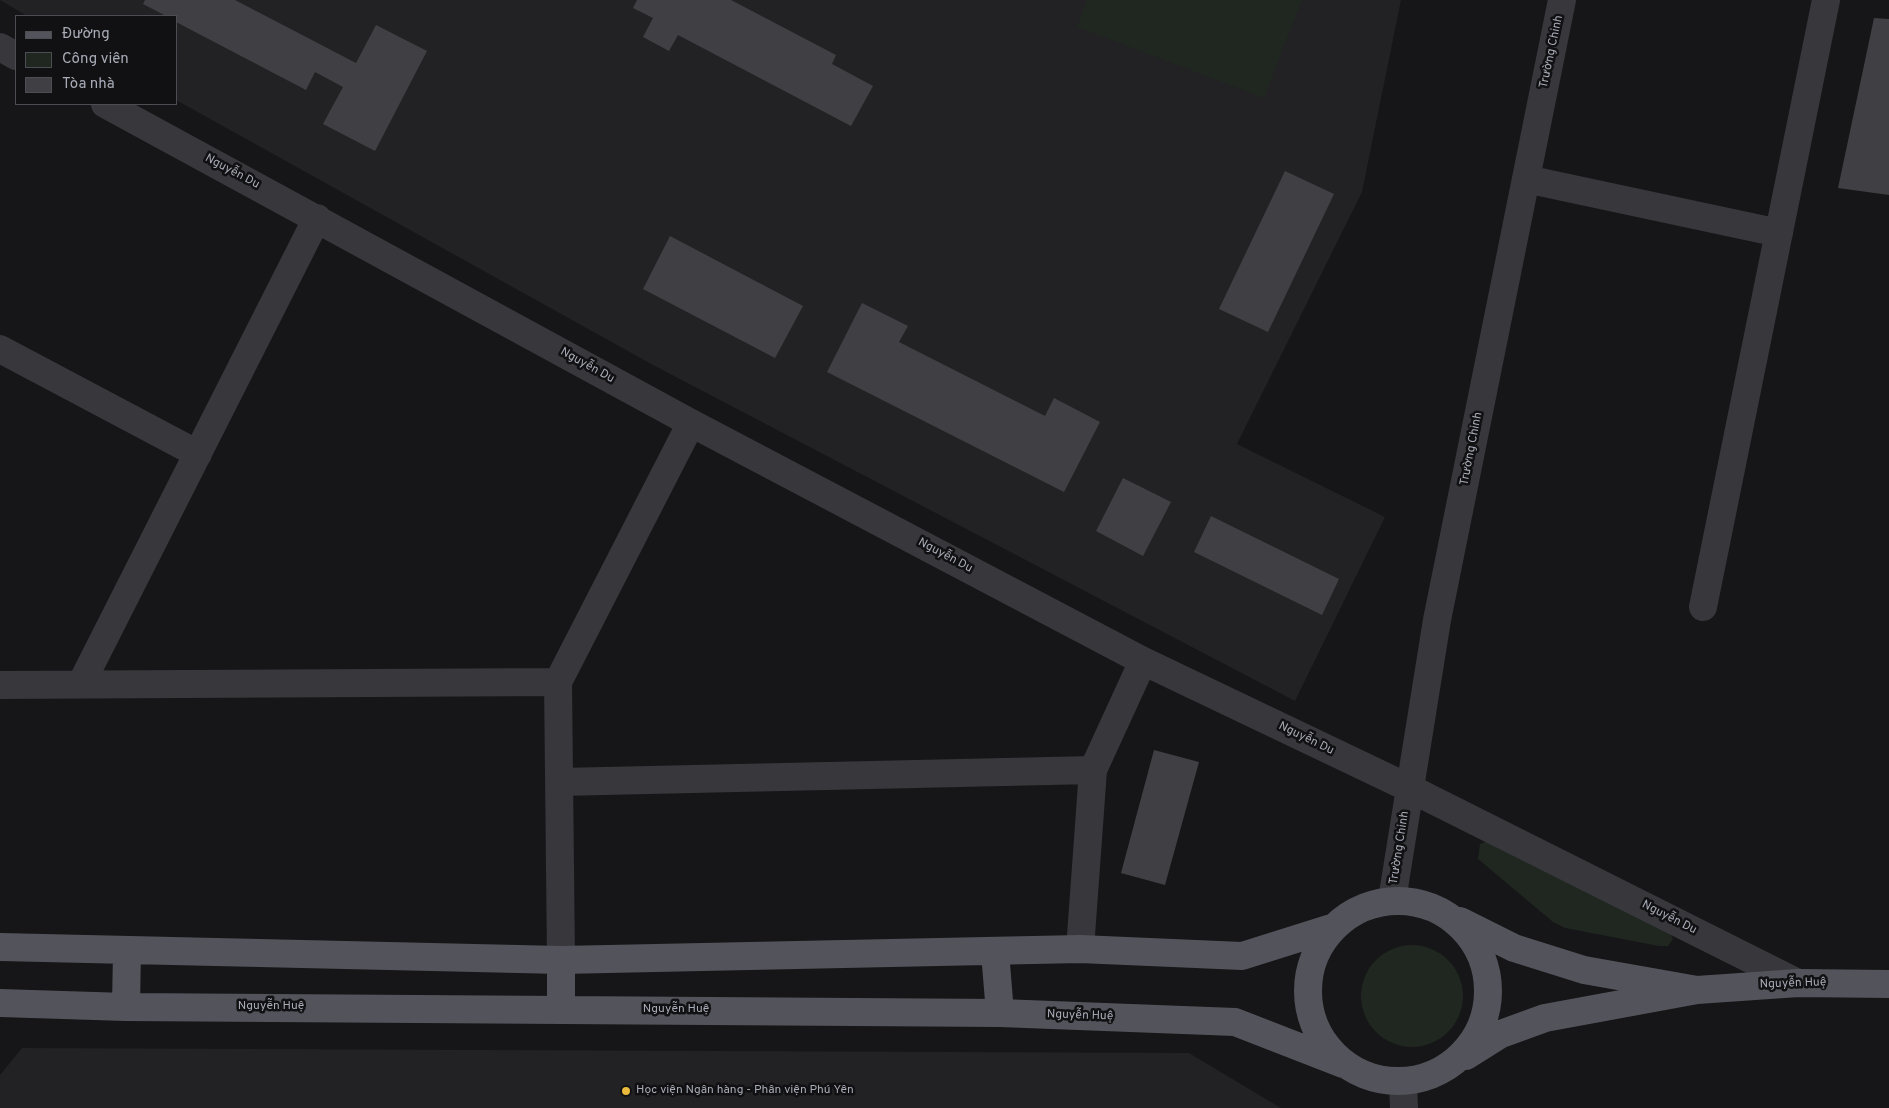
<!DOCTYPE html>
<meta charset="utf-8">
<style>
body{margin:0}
#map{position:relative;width:1889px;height:1108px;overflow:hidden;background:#161517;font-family:Overpass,sans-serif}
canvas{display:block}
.legend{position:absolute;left:15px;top:15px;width:162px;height:90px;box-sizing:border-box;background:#111012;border:1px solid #4d4e54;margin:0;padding:6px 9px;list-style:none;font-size:15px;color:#a8acb7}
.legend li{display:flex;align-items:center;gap:10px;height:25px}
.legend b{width:25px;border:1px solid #4d4e54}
</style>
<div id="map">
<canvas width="1889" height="1108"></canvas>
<ul class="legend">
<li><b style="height:6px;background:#53545b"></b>Đường</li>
<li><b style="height:14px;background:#202721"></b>Công viên</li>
<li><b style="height:14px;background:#404044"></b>Tòa nhà</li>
</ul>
</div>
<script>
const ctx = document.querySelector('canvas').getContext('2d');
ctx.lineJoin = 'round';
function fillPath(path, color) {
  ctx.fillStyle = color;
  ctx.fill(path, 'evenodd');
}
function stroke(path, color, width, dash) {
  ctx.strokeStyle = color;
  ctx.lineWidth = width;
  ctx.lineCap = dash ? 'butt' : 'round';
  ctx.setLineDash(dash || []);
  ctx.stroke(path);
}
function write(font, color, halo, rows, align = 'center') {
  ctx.font = font + ' Overpass,sans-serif';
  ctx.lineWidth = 5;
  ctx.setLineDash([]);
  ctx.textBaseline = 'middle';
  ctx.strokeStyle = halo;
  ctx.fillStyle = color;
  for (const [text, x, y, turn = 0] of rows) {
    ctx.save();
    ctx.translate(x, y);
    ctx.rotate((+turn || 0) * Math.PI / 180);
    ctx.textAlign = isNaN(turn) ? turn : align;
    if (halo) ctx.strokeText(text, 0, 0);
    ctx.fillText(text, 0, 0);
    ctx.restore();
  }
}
fillPath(new Path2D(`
 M0,0H1401L1362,192L1237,444L1385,517L1295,701L653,365L176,100V16H27Z
 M22,1048L1189,1053L1281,1108H0V1075Z`), '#222124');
fillPath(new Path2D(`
 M1087,0H1302L1264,98L1077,27Z
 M1492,839L1669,931L1673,939L1668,946H1659L1565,928L1553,922L1478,859L1480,844Z
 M1361 996a51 51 0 1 1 102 0a51 51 0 1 1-102 0Z`), '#202721');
fillPath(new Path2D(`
 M145,0H235L356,63L376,25L427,51L375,151L323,124L343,87L315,72L306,90L176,22V16H166L143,4Z
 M637,0H731L836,55L832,64L873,86L851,126L678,35L669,51L643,37L653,18L633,8Z
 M1874,18L1889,19V195L1838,188Z
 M1285,171L1334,194L1268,332L1219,309Z
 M670,236L803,306L775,358L643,289Z
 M862,303L908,326L899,342L1045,416L1054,398L1100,422L1064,492L827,372Z
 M1123,478L1171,502L1143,556L1096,531Z
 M1211,516L1339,579L1322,615L1194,552Z
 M1154,750L1199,762L1165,885L1121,873Z`), '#404044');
stroke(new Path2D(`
 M0,47L16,56
 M105,104L691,423L1143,661L1409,788L1798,983
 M1526,179L1779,233
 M0,349L198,454
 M1703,607L1826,0
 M81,684L317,218
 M0,685L558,682
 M560,782L1093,770
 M1392,900L1437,620L1562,0
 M1080,949L1093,770L1143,661
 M561,960L558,682L691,423
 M1403,1082L1404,1108`), '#37373c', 28);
stroke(new Path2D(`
 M1308 991a90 90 0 1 1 180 0a90 90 0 1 1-180 0Z
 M1460,921L1514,948L1584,970L1697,990L1545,1018L1501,1034L1466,1056
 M0,947L561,960L1080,949L1242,956L1331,928
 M995,952L1000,1013
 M1697,990L1798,983L1889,984
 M0,1003L126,1007L1000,1013L1235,1022L1343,1064
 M126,1007L127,950
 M561,1009V960`), '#53545b', 28);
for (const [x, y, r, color] of [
 [626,1091,5,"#e9ba3b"]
]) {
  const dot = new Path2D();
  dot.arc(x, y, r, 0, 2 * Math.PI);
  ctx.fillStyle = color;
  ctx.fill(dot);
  stroke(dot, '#111012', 2);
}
write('12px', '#a8acb7', '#111012', [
 ["Trường Chinh",1552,52,-78],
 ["Nguyễn Du",232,172,28],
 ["Nguyễn Du",587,366,29],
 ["Trường Chinh",1472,449,-79],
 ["Nguyễn Du",945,556,28],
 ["Nguyễn Du",1306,739,26],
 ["Trường Chinh",1400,848,-81],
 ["Nguyễn Du",1669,918,27],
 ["Nguyễn Huệ",1793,984,-2],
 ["Nguyễn Huệ",271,1007],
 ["Nguyễn Huệ",676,1010],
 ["Nguyễn Huệ",1080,1016,2]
]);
write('12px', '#a8acb7', '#111012', [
 ["Học viện Ngân hàng - Phân viện Phú Yên",636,1091]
], 'left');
</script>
